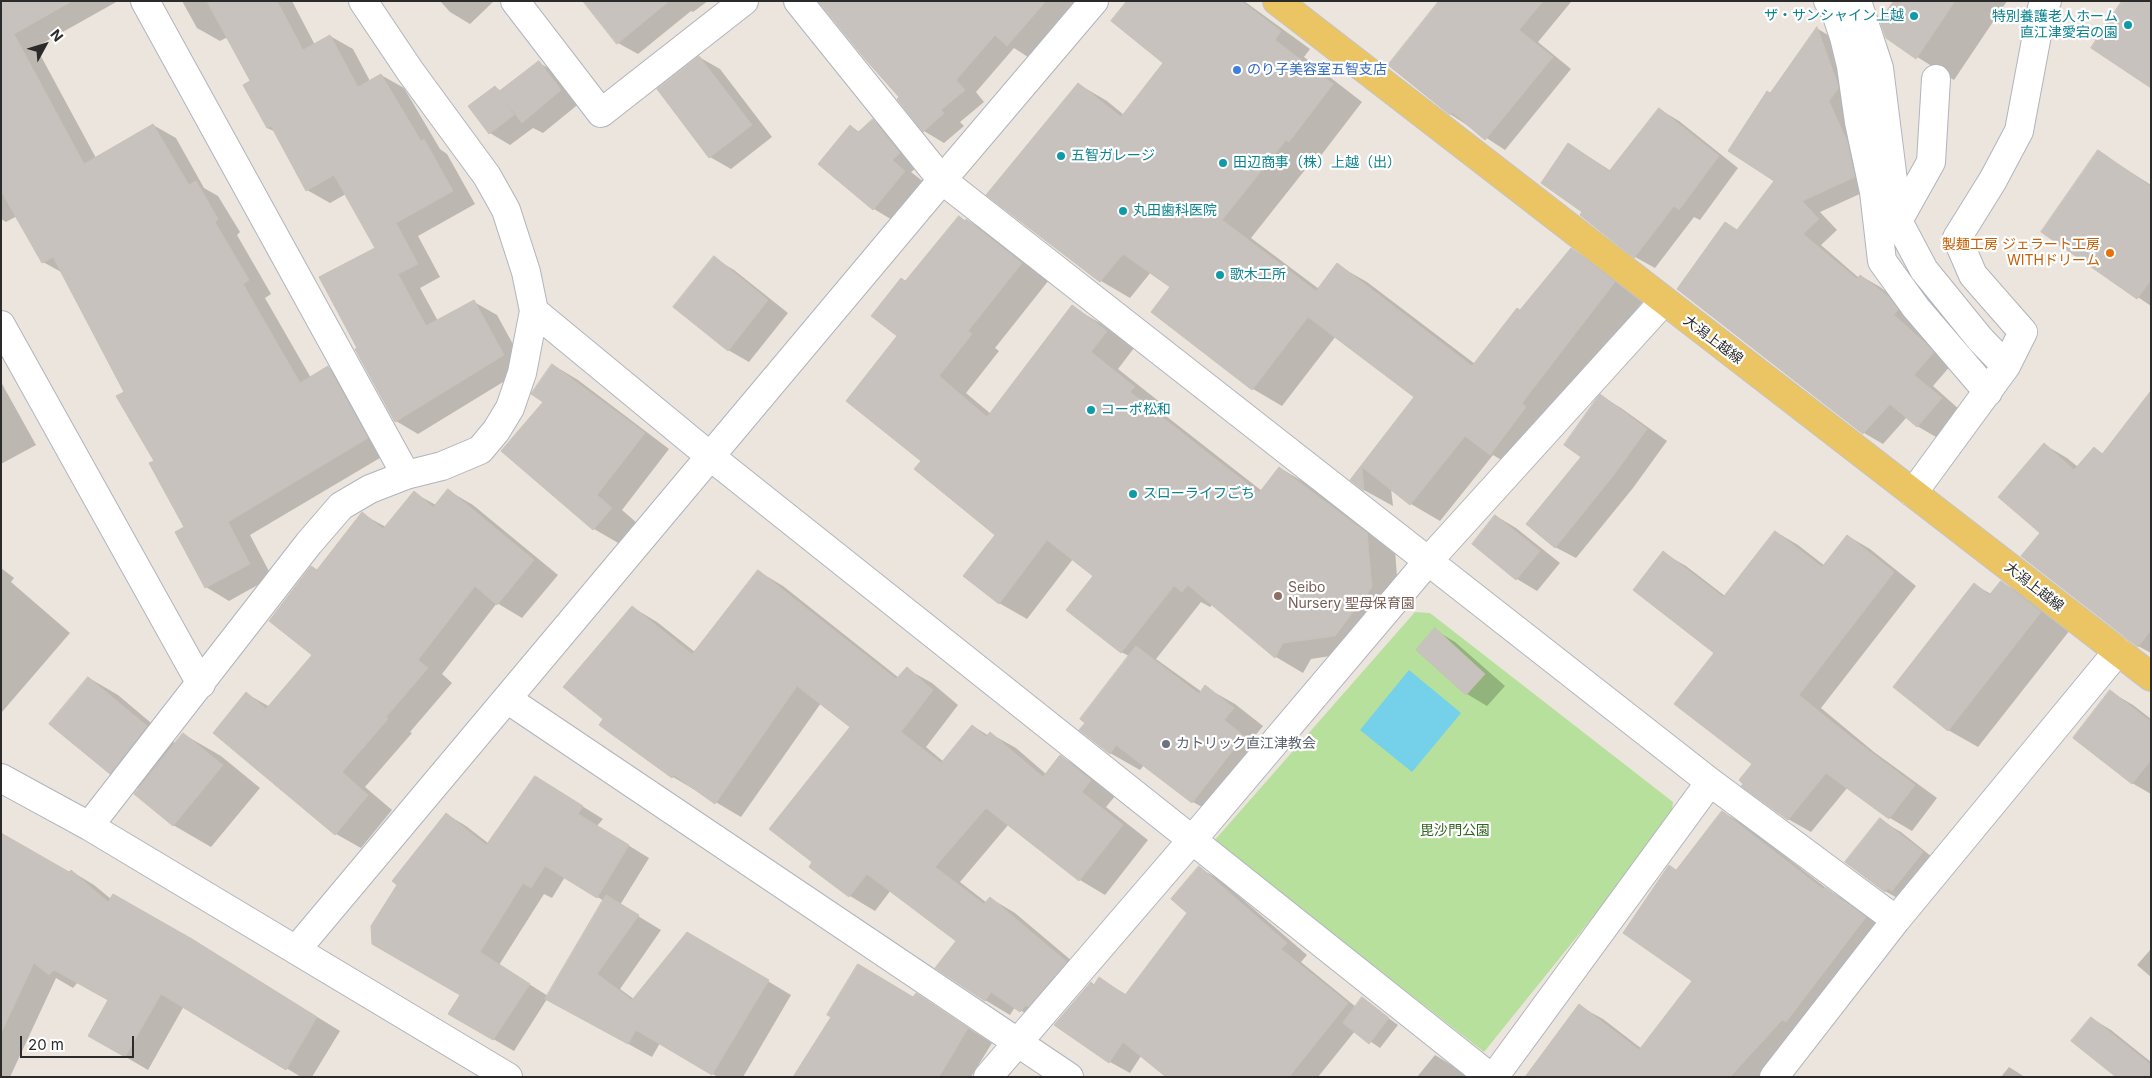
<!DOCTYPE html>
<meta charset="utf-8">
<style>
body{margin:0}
#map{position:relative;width:2152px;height:1078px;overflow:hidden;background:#ece5dd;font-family:Inter,sans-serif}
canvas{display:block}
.frame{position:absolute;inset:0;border:2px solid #2b2b2b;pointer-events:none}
.north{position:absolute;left:20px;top:20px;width:50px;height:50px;-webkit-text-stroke:4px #fff;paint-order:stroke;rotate:51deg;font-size:14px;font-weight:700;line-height:20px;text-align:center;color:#2b2b2b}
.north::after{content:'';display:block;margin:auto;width:18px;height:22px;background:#2b2b2b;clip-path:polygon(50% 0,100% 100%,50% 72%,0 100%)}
.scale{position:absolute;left:20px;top:1036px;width:114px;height:22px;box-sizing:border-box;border:2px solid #2b2b2b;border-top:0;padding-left:6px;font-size:15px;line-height:18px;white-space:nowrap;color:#2b2b2b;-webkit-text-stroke:4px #fff;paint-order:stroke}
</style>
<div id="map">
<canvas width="2152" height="1078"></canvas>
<div class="frame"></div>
<div class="north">N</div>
<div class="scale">20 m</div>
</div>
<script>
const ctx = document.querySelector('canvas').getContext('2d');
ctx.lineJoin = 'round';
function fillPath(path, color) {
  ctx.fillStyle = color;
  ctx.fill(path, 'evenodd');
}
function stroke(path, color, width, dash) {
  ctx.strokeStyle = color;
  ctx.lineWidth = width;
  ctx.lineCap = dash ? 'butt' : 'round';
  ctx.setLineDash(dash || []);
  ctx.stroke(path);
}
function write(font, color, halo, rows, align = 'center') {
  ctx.font = font + ' Inter,"Noto Sans JP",sans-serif';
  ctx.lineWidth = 4.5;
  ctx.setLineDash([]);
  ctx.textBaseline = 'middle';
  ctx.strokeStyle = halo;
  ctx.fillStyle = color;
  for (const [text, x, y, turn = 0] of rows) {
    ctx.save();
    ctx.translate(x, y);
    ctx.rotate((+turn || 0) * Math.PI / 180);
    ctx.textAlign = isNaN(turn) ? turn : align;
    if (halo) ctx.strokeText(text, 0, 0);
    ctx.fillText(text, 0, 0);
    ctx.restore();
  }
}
fillPath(new Path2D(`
 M1415,612L1430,613L1673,802L1671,820L1484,1052L1214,841Z`), '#b7e09c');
fillPath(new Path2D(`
 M1409,670L1461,713L1412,772L1360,730Z`), '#75d0e9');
fillPath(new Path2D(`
 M1,1H118L36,47L96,158L153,125L176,138L204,188L218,196L240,232L237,235L271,294L265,298L311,378L328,367L351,380L390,452L250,535L272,577L229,601L206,587L176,533L185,528L126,392L63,273L43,262L17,216L6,222L1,219Z
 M182,1H292L315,45L330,36L353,49L370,81L381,75L404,88L440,149L447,154L475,204L418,236L440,277L420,288L438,321L474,302L497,315L526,368L418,434L396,421L359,348L376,248L346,194L330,203L307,190L276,132L267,128L252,81L228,37L220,41L197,28Z
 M440,1H494L470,24L450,12Z
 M587,1H708L693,12L691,11L638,54L618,43Z
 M820,1H1076L1028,57L1014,48L976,92L984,102L960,122L964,126L944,143L924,131L898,99L900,97Z
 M1128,1H1244L1310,49L1304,57L1362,102L1319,158L1316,156L1251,238L1319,289L1337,265L1367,282L1475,364L1571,249L1600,266L1644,300L1550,421L1520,471L1493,455L1440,521L1411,504L1391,489L1393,506L1364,490L1351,479L1416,397L1336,336L1282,406L1253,389L1172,287L1151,272L1130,298L1101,281L988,194L1078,84L1107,101L1124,115L1165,63Z
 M1441,1L1571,2L1538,42L1571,69L1505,150L1450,114Z
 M1895,1H2007L1954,80L1887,38Z
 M1818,29L1836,40L1873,188L1820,212L1837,230L1821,245L1859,278L1861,276L1880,287L1908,309L1916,321L1912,326L1942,353L1952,364L1933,386L1960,410L1936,437L1917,426L1907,417L1883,444L1864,433L1678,289L1738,231L1776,181L1770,94Z
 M699,57L720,69L772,137L731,169L710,157L659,89Z
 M539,63L560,74L581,102L543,133L533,128L510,145L490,133L495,87L501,91Z
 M1659,109L1679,121L1738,168L1700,220L1694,217L1655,268L1635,257L1581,215L1584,212L1569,144L1611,171Z
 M873,121L894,132L920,165L911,172L925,183L894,221L874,209L850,127L860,132Z
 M2099,152L2151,185V306L2043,232Z
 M967,220L994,236L1049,280L995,348L999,351L966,393L991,414L1072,307L1100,323L1134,348L1118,369L1161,403L1157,409L1262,491L1280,468L1307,484L1395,550L1399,603L1363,651L1311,659L1303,673L1276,657L1213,604L1210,607L1201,602L1156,659L1202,692L1205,687L1235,704L1263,726L1253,738L1273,754L1223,819L1193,802L1144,765L1140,770L1110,753L1087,722L1129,656L1121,652L1095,576L1073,559L1027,619L999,603L997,534L923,461L899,336L905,282Z
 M714,258L734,270L788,313L749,362L728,350Z
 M553,365L578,380L669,449L622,510L637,523L620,544L594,529L503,451L545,402Z
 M1,382L36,445L1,464Z
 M2151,391V653L2138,646L2045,445L2067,458L2078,467L2094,449L2104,454Z
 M1601,396L1621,408L1667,441L1633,488L1576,558L1555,547Z
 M449,491L473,505L558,575L522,618L497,603L442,674L452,683L410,732L412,733L365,787L392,810L361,848L336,834L247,694L270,707L314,655L318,571L362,514L386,527L414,493L436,505Z
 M1496,516L1516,528L1560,563L1537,591L1517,579L1474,544Z
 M1776,532L1798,545L1825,566L1848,536L1870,549L1916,586L1821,708L1874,752L1937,798L1912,831L1890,818L1848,787L1811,832L1788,819L1754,764L1716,653L1663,553L1686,566L1725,596Z
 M1,568L14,578L11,582L70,633L2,712Z
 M758,571L783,586L899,678L907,669L932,683L958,705L926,747L944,762L973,726L989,736L991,734L1016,748L1046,774L1060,756L1085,771L1116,795L1106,807L1148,840L1105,895L1080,880L1009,824L960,882L987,903L990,898L1015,913L1091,977L1046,1026L1015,1007L1010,1015L985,1000L958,941L891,890L875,911L850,896L811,867L814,862L852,727L821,703L741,817L673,777L605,719L632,607L657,622L695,652Z
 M2001,582L2031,599L2070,630L1978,747L1948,730L1975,585L1991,594Z
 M1435,630L1455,642L1505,686L1487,706L1467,694L1418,650Z
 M89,678L118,695L176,744L183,734L221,756L260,788L211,847L173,825L139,789L110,773Z
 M2111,692L2133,705L2151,719V794L2132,783Z
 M556,790L603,819L597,826L649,858L620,905L661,930L620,989L635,1000L711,947L791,995L743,1077H718L660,1043L652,1057L547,999L514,1051L450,1014L461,995L446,814L466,826L488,843ZM565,877L604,901L548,996L499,965L544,894L552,898Z
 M1723,812L1746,826L1830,891L1849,902L1888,931L1766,1077H1526L1579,1006L1603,1019L1642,1049L1694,981L1677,871Z
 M1880,820L1901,832L1942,865L1906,903L1885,891Z
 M1,831L2,834L69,874L71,871L94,885L111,899L215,954L340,1031L312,1077H301L184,1006L148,1070L90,1036L110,1000L78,982L73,988L56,978L10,1077H1Z
 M1199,868L1219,879L1307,955L1301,962L1356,1007L1362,999L1398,1025L1380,1048L1355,1031L1318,1077H1168L1141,1056L1130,1073L1110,1062L1095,986L1100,979L1127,995L1188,913Z
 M2151,949V977L2137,965Z
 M917,995L992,1043L971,1077H794Z
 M2091,1018L2111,1030L2151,1062V1077Z
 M1435,1055L1458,1069L1468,1077H1417Z
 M2009,1067L2025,1077H2001Z`), '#0003');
const building = new Path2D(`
 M1,1H72L14,34L84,164L153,124L189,185L196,181L218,219L215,222L249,280L243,284L300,383L328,366L368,438L228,522L250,564L205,588L175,532L184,527L149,463L154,461L116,396L124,392L53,257L42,263L1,191Z
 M207,1H277L303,50L330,35L358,87L381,74L421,141L424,139L453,191L396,223L418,264L398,274L426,326L474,300L504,355L395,422L355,349L357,348L319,277L375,248L334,175L306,191L271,126L267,128L243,85L250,81Z
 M583,1H669L617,44Z
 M818,1H1046L1007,46L995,35L956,80L965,90L941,110L944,113L923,132L897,99L899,97L866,60Z
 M1127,1H1241L1281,31L1275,40L1333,84L1289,142L1286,140L1222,220L1316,291L1337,263L1472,366L1517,308L1520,310L1571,248L1615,282L1522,403L1526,407L1490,455L1465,436L1410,505L1362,467L1364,491L1350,480L1414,397L1308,317L1252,390L1151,312L1170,287L1123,254L1100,282L986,195L1078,83L1121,117L1163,63L1111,21Z
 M1439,1H1543L1519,30L1553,57L1485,140L1452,112L1450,115L1388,65Z
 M1894,1H1955L1916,59L1886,38L1880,21Z
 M2122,1H2151V88L2091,48Z
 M1817,27L1838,85V89L1829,101L1847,141L1855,177L1802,201L1819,219L1803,234L1857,279L1860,275L1889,297L1898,309L1894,315L1923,341L1934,352L1914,375L1942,398L1917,427L1890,404L1863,434L1677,289L1725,222L1737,230L1774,181L1728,151L1767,91L1770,93Z
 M699,56L752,125L709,158L657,89Z
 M539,61L561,90L522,123L503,98L514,115L489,134L468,106L495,86L499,91Z
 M1659,108L1719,156L1679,210L1674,206L1634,258L1580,215L1582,212L1541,183L1568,143L1609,171Z
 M873,119L900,153L892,160L905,171L873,210L818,164L850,125L858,132Z
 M2098,150L2151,187V280L2137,299L2041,232Z
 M959,216L965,221L966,219L1022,263L968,331L972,334L939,376L987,417L1072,305L1107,331L1091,352L1135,387L1130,392L1259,493L1279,467L1367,533L1372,587L1335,636L1283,643L1275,658L1188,585L1182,592L1174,586L1121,653L1066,610L1093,576L1047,540L999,604L963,576L995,535L914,469L921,461L846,401L897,336L871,316L901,278L905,281Z
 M714,256L768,300L728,351L673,307Z
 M552,364L645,433L597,495L612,508L593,530L501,451L543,402L531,394Z
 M2151,391V630L2138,647L2021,556L2040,533L1998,497L2044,443L2074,470L2094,447L2102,454Z
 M1600,394L1647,429L1613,476L1555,548L1526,524L1581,457L1564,445Z
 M448,489L534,560L497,605L475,586L418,660L428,668L386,717L388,719L342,772L368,795L335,835L213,733L246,692L266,709L312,655L269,621L311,566L317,570L362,512L383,529L414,491L433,507Z
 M1495,515L1540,551L1516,580L1472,544Z
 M1775,531L1822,567L1847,535L1894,572L1799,695L1852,738L1915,785L1889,819L1826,773L1788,820L1741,786L1743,784L1739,780L1752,764L1674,704L1714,653L1633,590L1663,551L1723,597Z
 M758,570L896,679L907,667L933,690L901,732L941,763L972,725L986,737L990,732L1043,777L1060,755L1091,780L1082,792L1123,825L1079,881L986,808L935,867L984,904L990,897L1067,962L1028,1007L1026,1005L1020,1012L991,992L985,1001L935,968L956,941L867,874L849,897L809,867L812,862L769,829L850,727L797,686L715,804L674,775L672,778L599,725L603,719L563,687L632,606L692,654Z
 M2001,581L2041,612L1948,731L1893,687L1974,583L1989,595Z
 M1435,628L1485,674L1466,695L1416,650Z
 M1136,646L1199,694L1205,685L1234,708L1224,720L1244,736L1192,803L1116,745L1110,754L1079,730L1085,723L1080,719Z
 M88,677L147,726L110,774L49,724Z
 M2110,690L2151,722V760L2132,784L2073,738Z
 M183,733L223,765L173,826L134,794Z
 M535,776L583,806L578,814L629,845L597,898L545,866L531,888L523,883L480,952L530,984L493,1040L448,1014L460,995L372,944L371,926L397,885L392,881L446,813L486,845Z
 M1722,811L1823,889L1825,887L1866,917L1786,1022L1782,1020L1730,1077H1525L1579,1004L1639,1050L1692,981L1623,933L1669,865L1676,870Z
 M1880,818L1923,852L1892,891L1888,888L1885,892L1845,862Z
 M1,833L69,872L71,870L108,902L113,894L192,939L317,1017L286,1070L161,994L125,1057L88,1036L108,1000L54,970L49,975L34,963L1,1033Z
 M1199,866L1287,943L1281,949L1348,1003L1289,1077H1166L1123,1042L1109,1063L1054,1025L1091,982L1094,985L1099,977L1125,995L1187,913L1171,899Z
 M606,895L639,915L597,974L632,1000L687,932L769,980L712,1075L636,1030L628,1044L545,999Z
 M858,964L913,997L916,993L968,1028L939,1077H793L831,1017L827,1015Z
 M1362,997L1389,1018L1369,1044L1343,1023Z
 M2091,1017L2151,1065V1077H2116L2071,1041Z`);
fillPath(building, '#c7c2bd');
stroke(building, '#c7c1b7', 1);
const minor = new Path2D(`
 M145,1L406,475
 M515,1L601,113L744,1
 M798,1L942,180L1710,782L1896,920
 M1828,1L1836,13L1844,37L1851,66L1859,122L1874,192L1882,261L1916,308L1988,392
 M1857,1L1879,68L1898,221L1924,270L1980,339L2006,366L1913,493
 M1898,221L1931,162L1936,79
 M534,311L711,457L1490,1077
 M1,325L201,684
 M2006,366L2023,332L1973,275L1957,238L1993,180L2019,131L2042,8L2047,1
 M507,699L1069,1077
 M1,778L89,826L508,1077
 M89,826L309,543L341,506L370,489L406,475L442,466L480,450L496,431L510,408L522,373L534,311L526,272L506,210L487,176L410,71L363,1
 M296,950L942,180L1094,1
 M988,1077L1192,840L1429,560L1663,302
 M1494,1077L1710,782
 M1774,1077L1896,920L2118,651`);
const major = new Path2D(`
 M1277,1L2151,677`);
stroke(minor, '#b1b4be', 30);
stroke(major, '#c4c4c4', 30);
stroke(minor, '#fff', 28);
stroke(major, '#ebc564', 28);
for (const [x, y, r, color] of [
 [1914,16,5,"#0f9aa8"],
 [2128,25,5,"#0f9aa8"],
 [1237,70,5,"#3f7fe0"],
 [1061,156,5,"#0f9aa8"],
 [1223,163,5,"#0f9aa8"],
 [1123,211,5,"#0f9aa8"],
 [2110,253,5,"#e8710a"],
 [1220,275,5,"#0f9aa8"],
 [1091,410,5,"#0f9aa8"],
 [1133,494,5,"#0f9aa8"],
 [1278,596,5,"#8d6e63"],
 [1166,744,5,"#6b7280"]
]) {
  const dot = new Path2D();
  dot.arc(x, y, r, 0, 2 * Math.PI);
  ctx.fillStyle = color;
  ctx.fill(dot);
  stroke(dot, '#fff', 2);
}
write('14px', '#0d838f', '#fff', [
 ["ザ・サンシャイン上越",1904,16,"right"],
 ["特別養護老人ホーム",2118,17,"right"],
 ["直江津愛宕の園",2118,33,"right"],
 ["五智ガレージ",1071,156],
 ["田辺商事（株）上越（出）",1233,163],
 ["丸田歯科医院",1133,211],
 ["歌木工所",1230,275],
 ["コーポ松和",1101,410],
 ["スローライフごち",1143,494]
], 'left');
write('14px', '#366cbe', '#fff', [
 ["のり子美容室五智支店",1247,70]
], 'left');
write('14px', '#c56008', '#fff', [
 ["製麺工房 ジェラート工房",2100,245],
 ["WITHドリーム",2100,261]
], 'right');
write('14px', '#2b2b2b', '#fff', [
 ["大潟上越線",1713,340,37],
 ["大潟上越線",2034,587,38]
]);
write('14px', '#785e54', '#fff', [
 ["Seibo",1288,588],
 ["Nursery 聖母保育園",1288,604]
], 'left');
write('14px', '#5b616d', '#fff', [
 ["カトリック直江津教会",1176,744]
], 'left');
write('14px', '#30651d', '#fff', [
 ["毘沙門公園",1455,831]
]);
</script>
